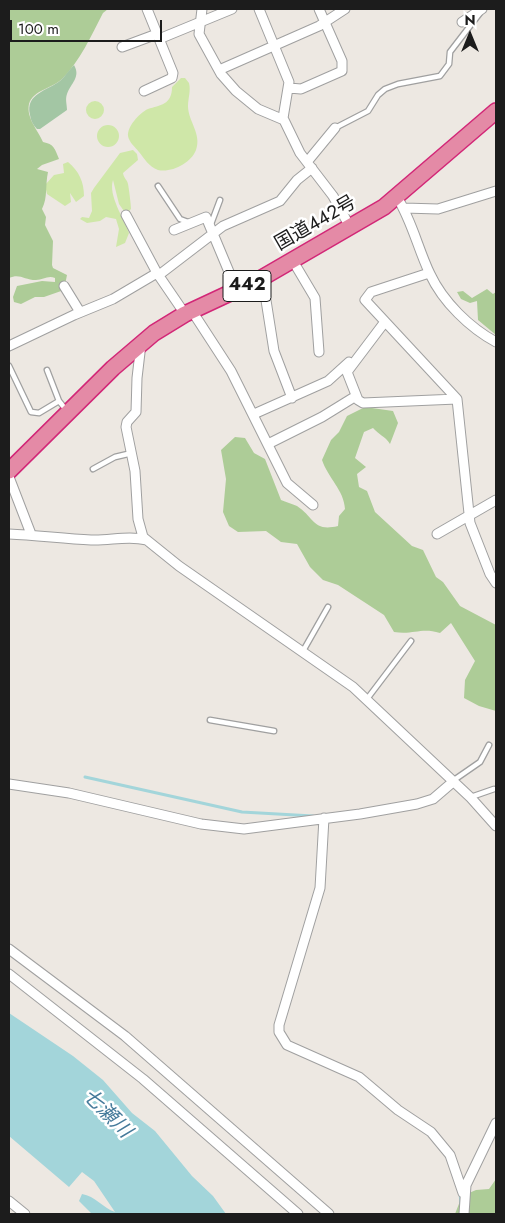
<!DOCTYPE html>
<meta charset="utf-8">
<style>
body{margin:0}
#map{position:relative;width:505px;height:1223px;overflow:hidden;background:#ede8e2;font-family:Jost,sans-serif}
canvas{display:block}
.frame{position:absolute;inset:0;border:10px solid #1c1c1c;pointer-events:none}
.north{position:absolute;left:445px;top:10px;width:50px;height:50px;-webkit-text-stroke:4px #fff;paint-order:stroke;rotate:0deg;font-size:14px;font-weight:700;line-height:20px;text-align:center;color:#1c1c1c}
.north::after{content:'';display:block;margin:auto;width:18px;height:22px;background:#1c1c1c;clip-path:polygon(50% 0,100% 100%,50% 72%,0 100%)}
.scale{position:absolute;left:10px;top:20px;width:152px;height:22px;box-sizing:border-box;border:2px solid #1c1c1c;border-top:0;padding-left:6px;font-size:15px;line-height:18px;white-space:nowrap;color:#1c1c1c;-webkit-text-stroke:4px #fff;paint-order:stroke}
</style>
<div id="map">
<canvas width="505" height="1223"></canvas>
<div class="frame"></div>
<div class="north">N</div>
<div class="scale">100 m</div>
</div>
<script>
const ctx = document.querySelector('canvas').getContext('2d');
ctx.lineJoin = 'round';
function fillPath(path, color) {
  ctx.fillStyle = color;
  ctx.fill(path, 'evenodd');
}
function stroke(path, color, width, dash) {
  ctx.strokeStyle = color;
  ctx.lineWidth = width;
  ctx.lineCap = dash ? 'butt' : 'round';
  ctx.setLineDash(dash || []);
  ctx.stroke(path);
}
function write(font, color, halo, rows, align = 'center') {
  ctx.font = font + ' Jost,"Noto Sans JP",sans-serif';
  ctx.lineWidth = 5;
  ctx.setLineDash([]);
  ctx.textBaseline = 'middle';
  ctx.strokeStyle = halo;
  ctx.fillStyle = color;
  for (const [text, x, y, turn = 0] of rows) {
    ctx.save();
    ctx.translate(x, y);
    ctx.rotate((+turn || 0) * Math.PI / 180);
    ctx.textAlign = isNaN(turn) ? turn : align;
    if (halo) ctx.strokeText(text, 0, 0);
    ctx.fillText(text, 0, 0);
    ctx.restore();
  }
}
fillPath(new Path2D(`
 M181,78H185L189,83C191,91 188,98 188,106C188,121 202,134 196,150C191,163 172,173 158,170C149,167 144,158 139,152C135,147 129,142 128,136C127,127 139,113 148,109C160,105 172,105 172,87Z
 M86 110a9 9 0 1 1 18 0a9 9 0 1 1-18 0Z
 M97 136a11 11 0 1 1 22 0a11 11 0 1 1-22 0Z
 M133,150L137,154L138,160L123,173C124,179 127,179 128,184C129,189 131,205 131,209L126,214L119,204L113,180C108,196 124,218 129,233L125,243L116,247L119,229L116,219L106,217L100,221L87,223L80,219L82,217L89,218L92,211L91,193L94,188L120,153Z
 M68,162C79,171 84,182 84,196L76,202L70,193L71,202L65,206L47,194L45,185L54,175L64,173L63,164Z`), '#cfe7a8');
fillPath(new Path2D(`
 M9,9H108L103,13C91,36 80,61 62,79C53,88 33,90 29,104C26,118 38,130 43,142C54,144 55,149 59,159L42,165L37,169L48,172C45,186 48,197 42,209L46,217L45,225L53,241L52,265L53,268L67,275L64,290L44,297H35L21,304L14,302L13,297L17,286L42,281L55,282V278C48,275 43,280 36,280C24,280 20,273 9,278Z
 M487,289L493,294L496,292V335L478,320L477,301L470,303L461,299L457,292L463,291L472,298Z
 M365,407L393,411L398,423L390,444C385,436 379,435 373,428L364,432L355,458L366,467L357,474L359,487L367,491L375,512L412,546L423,550L436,577L443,582L460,606L496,625V711L479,706L464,698L465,680L475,661L451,623L440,633C421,627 414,635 394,632L384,615L338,585L323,580L310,567L297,544L281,542L266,531L238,532L229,526L223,512L226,479L221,450L235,437L245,438L254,453L265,459L281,500C286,502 292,504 297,506C315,518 313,532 338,526L339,516L345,509C344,490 328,478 322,460L331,440L339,432L347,416Z
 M496,1179V1214H455L462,1196L476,1190L489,1189Z`), '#adcc97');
fillPath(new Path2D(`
 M74,65C81,77 71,83 67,94C65,99 67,105 67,110L40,129H37C33,125 31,121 30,115C25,93 48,91 61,80C65,76 69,70 74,65Z`), '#a3c6a4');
fillPath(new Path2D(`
 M9,1013L73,1056L103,1080L132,1113L155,1131L192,1176L213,1196L226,1214H92L79,1201L82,1194C95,1196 103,1208 115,1212L94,1181L82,1172L69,1187L9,1136Z`), '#a3d5da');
stroke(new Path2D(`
 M85,777L242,812L313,816
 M460,1192L461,1205`), '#a3d5da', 3);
const lane = new Path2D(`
 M335,128L368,111L378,95L385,89L398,84L440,76L449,64L450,52L480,13
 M158,186L180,219L188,222
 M211,224L220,200
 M9,366L31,412L39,413L59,401
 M47,370L59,401L67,411
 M93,469L115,457L132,453
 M303,651L328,607
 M367,699L411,641
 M210,720L274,731
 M454,780L480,762L489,745
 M471,797L494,789`);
const street = new Path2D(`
 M202,9L199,34L221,74L236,91L258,109L284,120
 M259,9L289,82L283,118L300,153L333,196L350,227
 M462,22L482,9
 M159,39L232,9
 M122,47L157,34
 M219,70L319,26L345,9
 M289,88L301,89L342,71V61L319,9
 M144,91L172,78L173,73L147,9
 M307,162L335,128
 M397,197C412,221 418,249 430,274C443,302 470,328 496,342
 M404,208L438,209L496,191
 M126,215L157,273L185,314
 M174,230L206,217L237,291
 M293,261L315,298L319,352
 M429,273L371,292L365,300L457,399L470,523L490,574L496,583
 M159,275L223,226L280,201L297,180L312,168
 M259,280L265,294L274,351L292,398
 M64,286L80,312
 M192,311L231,371L287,483L313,505
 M384,323L347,372L358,400L363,403L457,399
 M141,344L137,378L136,412L127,422L126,427L135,471L138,519L143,537L179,566L353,687L471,798L496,826
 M9,346L74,315L113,299L157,273
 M254,414L328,381L349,362
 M268,444L322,417L356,396
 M9,477L31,534
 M9,534C37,535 64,539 91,540C109,541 129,535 146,540
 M437,534L496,500
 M9,784L69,793L201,824L244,829L360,814L417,804L433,799L454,781
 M324,818L320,888L279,1025V1032L287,1045L359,1077L398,1110L431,1132L450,1155L463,1193
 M9,949L125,1036L329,1214
 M9,974L143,1079L298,1214
 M9,1201L25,1214
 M464,1214L466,1185L496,1123`);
const highway = new Path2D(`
 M9,471L113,368L154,333L185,314L260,279L384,207L496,111`);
stroke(lane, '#a0a0a0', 7);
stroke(street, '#a0a0a0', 11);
stroke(highway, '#d22777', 18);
stroke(lane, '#fff', 4.5);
stroke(street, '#fff', 9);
stroke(highway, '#e48aa6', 15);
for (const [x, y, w] of [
 [247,286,48]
]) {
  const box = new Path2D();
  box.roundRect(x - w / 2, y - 15.5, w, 31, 4);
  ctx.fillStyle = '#fff';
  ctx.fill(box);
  stroke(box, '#1c1c1c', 1);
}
write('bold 18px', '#1c1c1c', null, [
 ["442",247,286]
]);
write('19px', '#1c1c1c', '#fff', [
 ["国道442号",316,224,-30]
]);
write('italic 20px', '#457a9a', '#fff', [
 ["七瀬川",106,1114,45]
]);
</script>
